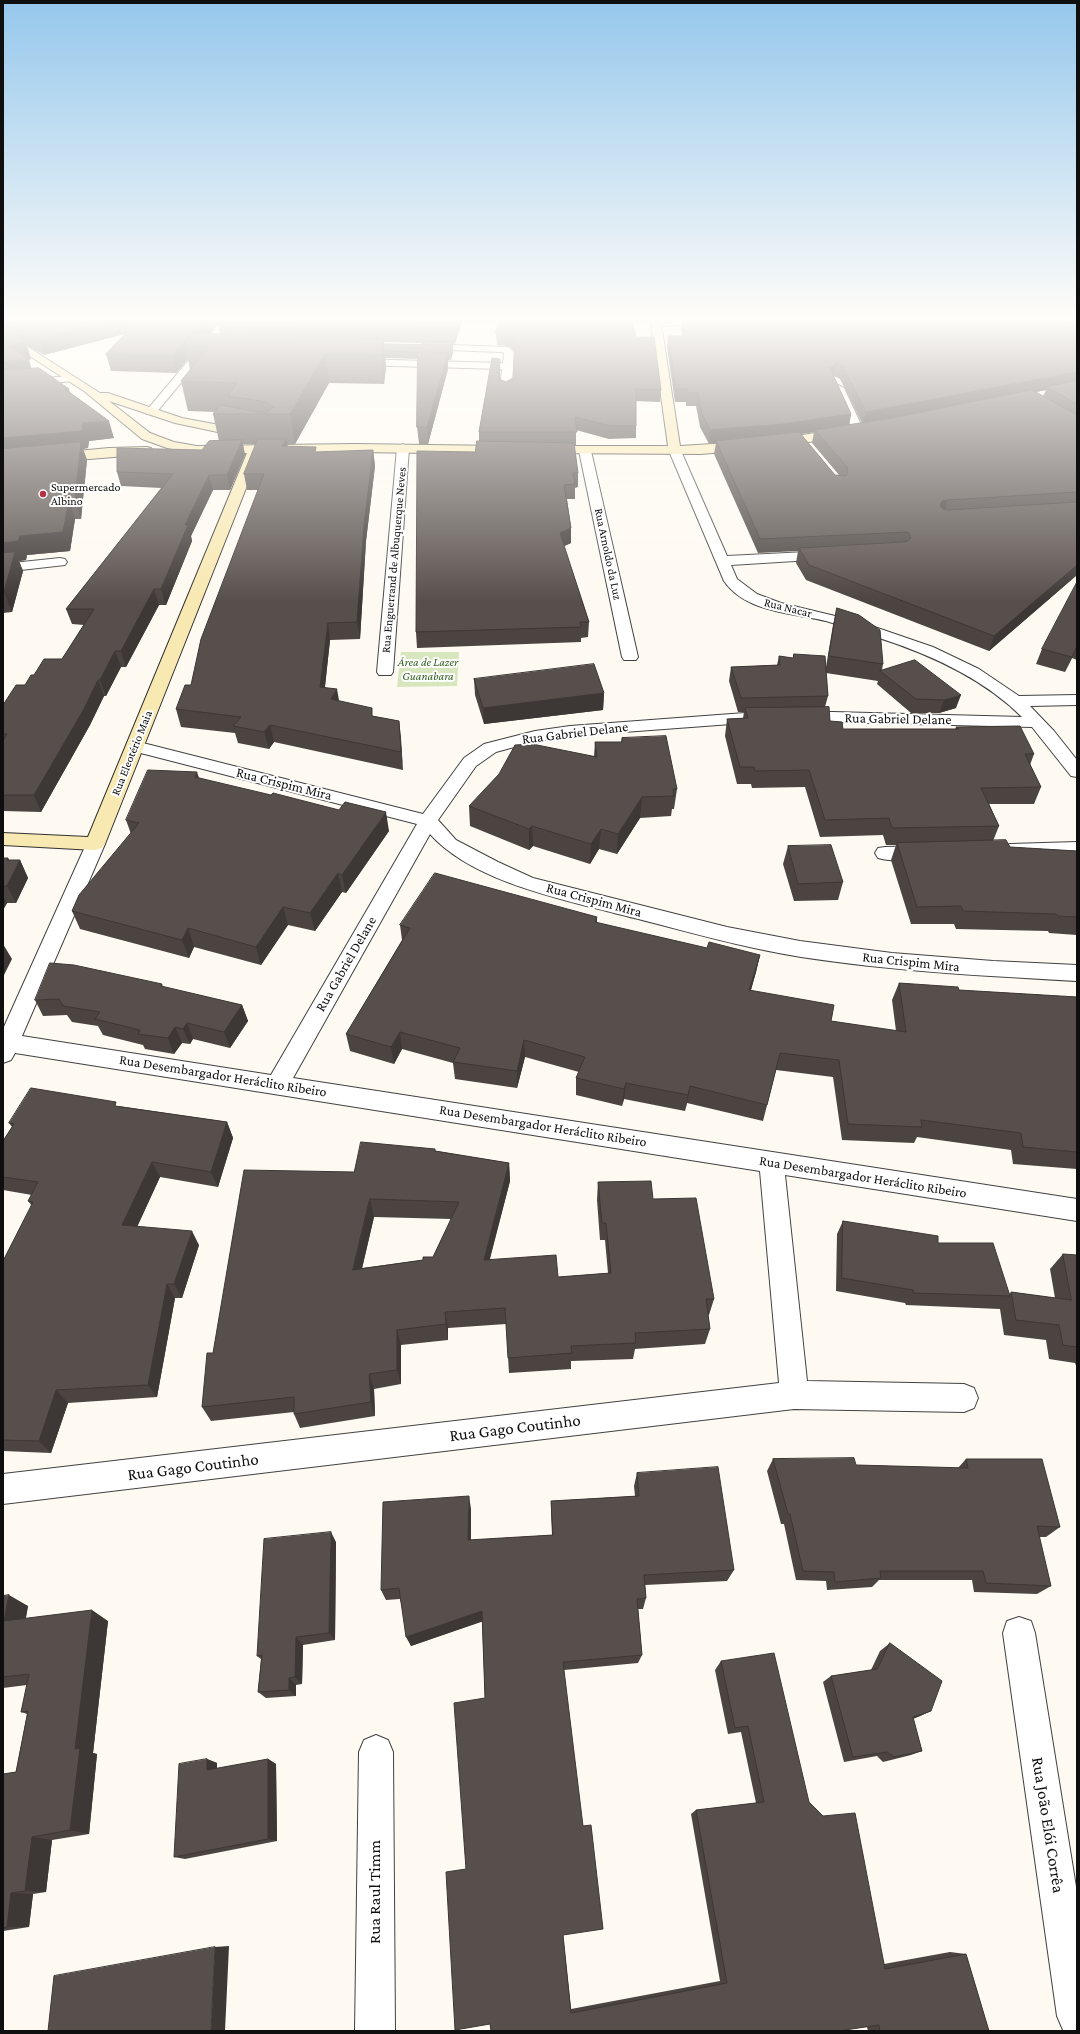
<!DOCTYPE html>
<meta charset="utf-8">
<style>
body{margin:0}
#map{position:relative;width:1080px;height:2034px;overflow:hidden;background:#fefaf2;font-family:"Crimson Pro",serif}
canvas{display:block}
.frame{position:absolute;inset:0;border:4px solid #0f0f0f;pointer-events:none}
</style>
<div id="map">
<canvas width="1080" height="2034"></canvas>
<div class="frame"></div>
</div>
<script>
const ctx = document.querySelector('canvas').getContext('2d');
ctx.lineJoin = 'round';
function fillPath(path, color) {
  ctx.fillStyle = color;
  ctx.fill(path, 'evenodd');
}
function stroke(path, color, width, dash) {
  ctx.strokeStyle = color;
  ctx.lineWidth = width;
  ctx.lineCap = dash ? 'butt' : 'round';
  ctx.setLineDash(dash || []);
  ctx.stroke(path);
}
function write(font, color, halo, rows, align = 'center') {
  ctx.font = font + ' "Crimson Pro",serif';
  ctx.lineWidth = 4;
  ctx.setLineDash([]);
  ctx.textBaseline = 'middle';
  ctx.strokeStyle = halo;
  ctx.fillStyle = color;
  for (const [text, x, y, turn = 0] of rows) {
    ctx.save();
    ctx.translate(x, y);
    ctx.rotate((+turn || 0) * Math.PI / 180);
    ctx.textAlign = isNaN(turn) ? turn : align;
    if (halo) ctx.strokeText(text, 0, 0);
    ctx.fillText(text, 0, 0);
    ctx.restore();
  }
}
fillPath(new Path2D(`
 M401,652H459L457,686L397,687Z`), '#d8e6be');
const minor = new Path2D(`
 M225,317H236L155,414H147L145,412L147,410Z
 M711,319L716,322L715,324L656,326L651,323L656,320Z
 M422,344L508,347L514,352L512,390L506,393L500,390L502,369L355,365L350,362L355,359L503,363L504,353L502,352L418,349L417,347Z
 M71,376L76,379L75,381L3,387V381Z
 M838,385L844,388L864,431L862,434H854L852,431L832,388Z
 M403,444L409,448L393,672L391,675H379L377,672L397,448Z
 M585,447L591,451L638,657L636,660H624L622,657L579,451Z
 M675,447L681,451L727,556L827,551L832,552L834,555L832,558L827,559L731,565L737,579L757,594L781,603L860,622L933,647L979,669L1019,696L1077,695V705L1030,706L1054,731L1077,760V777L1071,776L1032,727L833,722L745,723L570,736L536,741L496,752L476,766L438,820L456,840L498,862L533,878L727,927L800,941L892,953L993,961L1077,965V981C985,976 892,971 801,957C738,947 676,928 614,913C556,898 471,880 430,834L293,1078L1077,1199V1221L785,1175L807,1381L964,1384L974,1388L978,1398L974,1408L964,1412L794,1409L3,1504V1474L779,1383L760,1171L15,1053L11,1060L3,1063V1029L88,840L95,838L102,840L105,844L22,1036L271,1075L417,824L129,750L126,746L129,742L135,741L423,814L464,758L484,744L535,731L570,726L745,713L833,712L1022,717C982,677 927,653 873,636C858,631 842,626 826,621C793,613 746,613 724,581L669,451Z
 M60,558L65,559L67,562L65,565L3,572V564Z
 M1077,842V854L1010,856L1003,854L1000,850L1003,846L1010,844Z
 M924,846L931,847L934,852L931,857C916,861 893,862 878,858L875,853L878,848L885,847Z
 M1019,1617L1031,1621L1035,1633L1077,1893V2031L1063,2030L1057,2016L1003,1633L1007,1621Z
 M376,1735L388,1740L393,1752L395,2031H355L359,1752L364,1740Z`);
const secondary = new Path2D(`
 M650,317H660L680,446L761,441L843,429L849,433L843,437L761,449L701,454L541,453L539,450L545,446H668Z
 M3,331L100,393H108L182,418L246,430L252,434L246,438L175,423L109,401L150,433L174,442L197,446L355,444L505,446L511,450L505,454L355,452L260,453L105,844L102,848L95,850L3,845V833L88,837L247,453L197,454L167,448L142,439L84,391L3,339Z
 M147,447L151,448L153,451L151,454L3,466V458L109,448Z`);
stroke(minor, '#424242', 2);
stroke(secondary, '#313131', 2);
fillPath(minor, '#fff');
fillPath(secondary, '#f8e8b2');
fillPath(new Path2D(`
 M3,317H463L455,344L384,342V344L453,352L451,360H448V369L428,444H419L417,427L418,359L385,358L386,367L384,384L329,383L295,444H287L288,447L316,452L373,450L375,466L366,541L360,639L330,640L325,687L339,701L373,716L399,721L403,770L274,742L269,749L238,743L235,733L181,727L176,709L191,685L258,490H247L244,474L256,444H243L245,455L230,490H213L191,536L192,541L166,605H159L126,667H121L106,696H104L90,725L41,812L3,811V705L25,685L34,675L62,659L84,625L72,624L66,609L161,488L121,486L117,472L202,450L219,441L213,414L215,412L188,411L181,381L190,370L188,359L176,373L111,371L106,354L126,333L44,355L26,345L31,359L28,360H29L31,369L69,389L70,393L114,438L89,441L88,448L83,449L87,460L81,519H75L70,551L27,555L26,560L19,561L23,571L12,612L3,613ZM218,323L220,334H210Z
 M679,317H1077V575L989,651L806,580L796,563L798,551L758,553L714,454L716,443L709,444L700,427L696,406H686V402H675L667,348L668,336H682L681,327L682,318H680ZM834,376L840,379L862,423L849,425L851,414ZM1046,390L1043,396L1036,392ZM814,432L812,443L839,475H835L801,434Z
 M496,334L636,337L661,390L660,402L636,401V438L609,439L576,430V445H574L578,473V487L575,488V499H567L571,528V543L564,546L589,622L588,637L581,638V642L417,648L416,632L475,452L479,441V432L500,359V380L506,382L513,378L515,351L508,346L497,345Z
 M1077,582V660L1072,658L1065,672L1036,664L1042,649Z
 M837,608L883,664L882,670L915,660L956,708L939,713H911L877,684L878,681L826,673L828,696L825,707L830,721L843,729H955L956,727L1034,754L1030,765L1041,787L1034,804H989L999,826L993,841L1010,847L1077,851V935L1049,933L1048,931L956,929L954,924H911L891,860L896,845H886L883,835L820,837L805,787L752,788L751,784H737L725,736L727,719L743,718L744,712H738L729,681L731,667L777,665L779,656L826,667L833,625Z
 M474,679L604,693L603,710L484,724L475,695Z
 M622,738L677,789L674,809H672L671,816L640,818L617,854L599,849L590,864L533,846L529,850L470,826L469,806L594,756L595,742H621Z
 M199,778L389,831L346,893L342,892L315,931L288,925L261,965L194,947L189,958L80,929L72,911L131,834L126,820Z
 M788,846L843,882L838,900L794,901L783,864Z
 M3,858H8L9,860H20L28,878L16,903H7L3,910Z
 M597,917V923L707,948L760,955L756,972L751,990L831,1021L896,1031L892,1000L899,983L959,990L1077,997V1169L1013,1164L1011,1150L917,1137L914,1143L842,1140L833,1077L776,1070L763,1121L687,1103L685,1111L624,1099L622,1106L576,1095V1078L579,1072L525,1057L517,1088L455,1079L453,1063L402,1049L394,1064L350,1051L346,1034L402,940L400,925Z
 M162,984L163,987L242,1005L248,1021L230,1048L193,1039L190,1044L182,1043L174,1054L145,1049L143,1045L103,1035L98,1026L72,1022L67,1015L43,1016L35,1000Z
 M118,1106L227,1122L233,1138L218,1187L160,1177L137,1227L199,1245L182,1298H175L157,1397L68,1403L51,1453L3,1451V1261L32,1206L28,1201L32,1195L3,1190V1141L12,1127L9,1123Z
 M436,1151L509,1163L510,1181L490,1259L558,1277L608,1273L605,1240H600L597,1200L598,1182L653,1199L714,1299L709,1315H708L710,1329L705,1344L635,1349L633,1359L571,1361V1369L509,1373L506,1324L448,1328V1340L401,1345V1384L374,1389L375,1416L300,1428L294,1414V1412L211,1421L202,1407L213,1353L354,1172ZM374,1217L451,1219L433,1257L423,1260L362,1268Z
 M843,1221L938,1243L1009,1295L1011,1292L1055,1298L1050,1269L1063,1254L1077,1255V1368L1075,1363L1049,1359L1046,1340L1004,1335L1000,1309L906,1305L905,1303L836,1291L837,1234Z
 M773,1459L856,1465L958,1468L966,1459L1060,1527L1046,1537H1039L1051,1586L1037,1594L974,1592L972,1580H879L872,1587L827,1590L826,1581L796,1580L784,1524H781L767,1471Z
 M637,1473L734,1570L727,1581L645,1585L646,1598L643,1609H638L642,1655L638,1663L564,1670L563,1935L571,2009L720,1981L691,1814L696,1810L756,1803L741,1732L728,1734L715,1670L721,1661L809,1802L884,1964L950,1952L966,1954L989,2031H868L867,2027L490,2024L466,1869L485,1698L482,1621L411,1646L400,1599L386,1600L381,1590L471,1509V1540L552,1535L551,1513V1501L635,1496L634,1486Z
 M336,1542L335,1640L303,1645L302,1684L296,1685V1696L266,1698L258,1692L261,1659L257,1656Z
 M3,1596L28,1606L26,1618L108,1621L93,1753L97,1754L89,1834L52,1840L46,1892L33,1894L29,1927L3,1931V1774L16,1772L27,1714L21,1712L27,1685L3,1688Z
 M890,1643L931,1711L920,1716L913,1719L922,1751L911,1755L883,1762L877,1756L844,1762L823,1682L831,1676L871,1670L880,1651Z
 M207,1759L217,1763V1769L268,1759L276,1764L277,1841L185,1859L174,1857Z`), '#4b4441');
fillPath(new Path2D(`
 M122,317H150L152,327L44,355L39,339Z
 M206,317H223L218,321V323L200,345H184L188,359L176,373L172,356Z
 M457,317H463L455,344L454,328Z
 M383,339L386,367L384,384L381,355Z
 M26,342L31,359L24,361L29,360L34,377L3,379V362L9,346Z
 M453,345V352L451,360L450,353Z
 M448,353V369L428,444L427,427Z
 M325,354L329,383L295,444L290,414Z
 M500,359V370L499,391V379Z
 M836,363L833,376L830,368Z
 M1077,372V384L1046,387V390L863,425L866,412Z
 M851,414L849,427L815,430L814,432L781,437L716,441V443L709,444L710,430Z
 M109,421L114,438L89,441L88,448L83,449L87,460L81,519L75,500L3,457V438L83,423Z
 M286,439L289,454L282,446Z
 M242,440L245,455L230,490L227,475Z
 M373,450L375,466L366,541L360,639L357,622L364,525Z
 M209,475L213,490L191,536L192,541L166,605L161,589L185,525Z
 M69,500L75,519L70,551L27,555L26,560L19,561L23,571L12,612L4,592L3,543L20,536Z
 M948,500L944,514L940,506L942,501Z
 M571,528V543L560,548V533Z
 M1077,565V575L989,651L994,636Z
 M154,589L159,605L126,667L121,651Z
 M328,623L330,640L323,704L320,687Z
 M1077,646L1072,658L1065,672L1072,657Z
 M115,651L121,667L106,696L100,680Z
 M98,680L104,696L90,725L41,812L34,795Z
 M337,689L340,706L331,699Z
 M604,693L603,710L484,724L483,708Z
 M961,695L956,708L939,713L944,700Z
 M399,721L401,738L403,770L401,752Z
 M270,725L274,742L269,749L264,732Z
 M197,772L203,790L195,777Z
 M642,797L640,818L617,854L618,834Z
 M386,812L389,831L346,893L342,875Z
 M532,826L533,846L529,850V829Z
 M601,829L599,849L590,864L591,844Z
 M8,858L14,871L20,860L28,878L16,903L7,886V860Z
 M338,873L342,892L315,931L310,913Z
 M3,896L7,903L3,910Z
 M283,907L288,925L261,965L256,947Z
 M188,928L194,947L189,958L182,940Z
 M3,944L12,959L3,977Z
 M760,955L756,972L746,1007L749,990Z
 M242,1005L248,1021L230,1048L224,1032Z
 M187,1023L193,1039L190,1044L183,1029Z
 M175,1027L182,1043L174,1054L168,1038Z
 M400,1032L402,1049L394,1064L391,1047Z
 M524,1040L525,1057L517,1088V1071Z
 M626,1083L624,1099L622,1106L624,1089Z
 M690,1086L687,1103L685,1111L688,1095Z
 M227,1122L233,1138L218,1187L211,1172Z
 M152,1162L160,1177L131,1240L122,1225Z
 M509,1163L510,1181L485,1276L484,1260Z
 M370,1199L374,1217L358,1286L353,1270Z
 M192,1231L199,1245L182,1298L174,1284Z
 M167,1284L175,1298L157,1397L148,1385Z
 M445,1312L448,1328V1340L446,1324Z
 M397,1330L401,1345V1384L397,1370Z
 M369,1374L374,1389L375,1416L371,1402Z
 M56,1390L68,1403L51,1453L39,1441Z
 M469,1496L471,1509V1551L468,1540Z
 M331,1532L336,1542L335,1640L329,1633Z
 M9,1595L28,1606L23,1631L4,1621Z
 M92,1610L108,1621L93,1753L97,1754L89,1834L70,1830L75,1749Z
 M482,1611L484,1621L411,1646L406,1637Z
 M296,1637L303,1645L302,1684L295,1677Z
 M289,1678L296,1685V1696L289,1690Z
 M931,1711L920,1716L902,1722L913,1717Z
 M207,1759L217,1763V1775L207,1770Z
 M268,1759L276,1764L277,1841L268,1839Z
 M32,1837L52,1840L46,1892L25,1891Z
 M11,1893L33,1894L29,1927H7Z
 M229,1946L225,2031H211L215,1947Z`), '#3d3735');
const building = new Path2D(`
 M3,317H122L39,339Z
 M142,317H206L172,356L106,354Z
 M221,317H457L454,328L218,321Z
 M499,317H631L636,337H654L661,390L636,389V426H610L575,417L577,432H479L492,358L500,359L499,379L506,382L513,378L515,340L508,334H496Z
 M682,317H1051L1077,332V372L866,412L843,367L836,363L830,368L851,414L783,424L710,430L702,414L698,393H688L687,389H676L668,336H684Z
 M1068,317H1077V323Z
 M3,328L26,342L9,346L29,360L3,362Z
 M194,333L383,339L381,355L325,354L290,414H213L220,405L266,413L274,407L267,402L228,396L237,383L181,381L209,346L184,345Z
 M384,344L453,345L450,353L384,351Z
 M418,353H448L427,427H417Z
 M39,368L69,389H65L109,421L83,423L82,431L3,438V371Z
 M1077,381V404L1046,387Z
 M1032,390L1077,415V492L948,500L942,501L940,506L943,509L948,510L1077,502V565L994,636L809,565L799,548L903,542L908,541L911,538L908,532L760,539L716,441L799,432L835,475L846,476L848,472L847,467L815,430L892,418Z
 M258,439H286L282,446L316,447L315,452L373,450L364,525L357,622L328,623L320,687L337,689L331,699L372,708V716L399,721L401,752L270,725L264,732L233,726L241,717L176,709L185,685H191L201,639L264,474H244Z
 M242,440L227,475H209L185,525H188L161,589H154L121,651H115L100,680H98L84,709L34,795H3V741L7,734H3V705L16,685H25L31,675H34L44,659H62L94,609H66L173,474L117,472V448L202,450L209,441Z
 M477,441L574,443L578,473H573L575,484L564,485L571,528L560,533L589,622H580L581,627L416,632L417,451L475,452Z
 M81,442L75,500H69L63,532L20,536L18,541L3,543V449Z
 M15,552L4,592H3V553Z
 M1077,582V646L1072,657L1042,649Z
 M837,608L859,615L880,630L883,664L829,656Z
 M794,654L825,656L828,696L741,698L731,667L780,665L779,656L793,658Z
 M915,660L961,695L944,700L916,699L880,671Z
 M594,664L604,693L483,708L474,679Z
 M829,707L830,721L842,722L843,729H959L956,727L1020,726L1034,754H1025L1041,787L981,788L999,826L892,828L889,818L825,820L809,770L755,771L754,767H740L727,719L748,718L745,708Z
 M666,736L677,789H673L674,796L642,797L618,834L601,829L591,844L532,826L529,829L469,806L499,774L515,745L532,744L597,757L595,742H622V738Z
 M148,770L197,772L195,777L271,795L273,793L339,810L345,802L386,812L342,875L338,873L310,913L283,907L256,947L188,928L182,940L72,911L79,895L139,823L126,820Z
 M1006,840L1010,847L1077,851V917L1058,916L1056,914L963,911L961,906L917,907L897,843Z
 M831,845L843,882L798,884L788,846Z
 M3,858H8L7,860H20L7,886H3Z
 M435,873L597,917L595,922L707,948L709,942L760,955L749,990L834,1005L831,1021L906,1032L899,983L958,987L959,990L1077,997V1152L1023,1147L1021,1133L921,1120L922,1127L848,1124L839,1060L780,1053L767,1105L690,1086L688,1095L626,1083L624,1089L576,1078L585,1057L524,1040L517,1071L453,1062L460,1048L400,1032L391,1047L346,1034L410,928L400,925Z
 M50,963L74,965L162,984L161,986L242,1005L224,1032L187,1023L183,1029L175,1027L168,1038L138,1034L140,1030L95,1019L100,1012L63,1006L59,999L35,1000Z
 M31,1088L116,1102L115,1106L227,1122L211,1172L152,1162L122,1225L192,1231L174,1284H167L148,1385L56,1390L39,1441L3,1440V1261L33,1202L28,1201L38,1182L3,1177V1141L14,1124L9,1123Z
 M361,1142L435,1149V1151L509,1163L484,1260L556,1255L558,1277L611,1273L606,1223H602L598,1182L651,1181L653,1199L696,1198L714,1299H706L710,1329L635,1333L636,1343L571,1346L572,1353L508,1358L505,1308L445,1312L446,1324L397,1330V1370L369,1374L371,1402L294,1414V1397L202,1407L207,1353H213L244,1170L354,1172ZM370,1199L459,1202L433,1257H423V1260L353,1270Z
 M843,1221L938,1236V1243H993L1010,1296L914,1293L913,1290L842,1278Z
 M1063,1254L1077,1255V1347L1063,1345L1059,1325L1016,1320L1011,1292L1071,1300Z
 M854,1458L856,1465L968,1468L966,1459H1042L1060,1527L1037,1526L1051,1586L986,1583L983,1571H880L881,1578L835,1582L834,1572L803,1571L790,1514H788L773,1459Z
 M718,1467L734,1570L644,1575L646,1598L637,1599L642,1655L563,1662L583,1826L591,1825L603,1929L563,1935L571,2013L727,1983L696,1810L764,1802L748,1726L735,1728L721,1661L774,1653L809,1802L823,1816L855,1813L885,1969L966,1954L989,2031H880L879,2025L838,2031H491L490,2024L455,2030L446,1872L466,1869L454,1703L485,1698L482,1611L406,1637L399,1588L381,1590L383,1502L469,1496L468,1540L553,1535L551,1501L639,1496L637,1473Z
 M331,1532L329,1633L296,1637L295,1677L289,1678V1690L258,1692L262,1655L257,1656L264,1539Z
 M9,1595L4,1621L92,1610L75,1749L80,1748L70,1830L32,1837L25,1891L11,1893L7,1927L3,1928V1774L16,1772L28,1711L21,1712L29,1674L3,1677V1596Z
 M890,1643L942,1681L931,1711L913,1717L922,1751L894,1757L887,1752L853,1757L831,1676L877,1669Z
 M207,1759V1770L268,1759V1839L174,1857L179,1764Z
 M215,1947L211,2031H48L54,1976Z`);
fillPath(building, '#574f4c');
stroke(building, '#3d3735', 1);
const sky = ctx.createLinearGradient(0, 0, 0, 602);
sky.addColorStop(0, '#95c7ec');
sky.addColorStop(0.53, '#fffdf9');
sky.addColorStop(1, '#fffdf900');
ctx.fillStyle = sky;
ctx.fillRect(0, 0, 1080, 602);
for (const [x, y, r, color] of [
 [43,494,4,"#b43248"]
]) {
  const dot = new Path2D();
  dot.arc(x, y, r, 0, 2 * Math.PI);
  ctx.fillStyle = color;
  ctx.fill(dot);
  stroke(dot, '#fff', 1.5);
}
write('12px', '#0f0f0f', '#fff', [
 ["Supermercado",51,487],
 ["Albino",51,501]
], 'left');
write('12px', '#0f0f0f', '#fff', [
 ["Rua Arnoldo da Luz",608,554,78],
 ["Rua Enguerrand de Albuquerque Neves",394,560,-85],
 ["Rua Nacar",788,608,14],
 ["Rua Eleotério Maia",132,753,-68]
]);
write('italic 12px', '#386224', '#fff', [
 ["Área de Lazer",428,662],
 ["Guanabara",428,676]
]);
write('14px', '#0f0f0f', '#fff', [
 ["Rua Gabriel Delane",898,719,1],
 ["Rua Gabriel Delane",575,733,-7],
 ["Rua Crispim Mira",284,784,14],
 ["Rua Crispim Mira",594,900,15],
 ["Rua Crispim Mira",911,962,6],
 ["Rua Gabriel Delane",346,964,-60],
 ["Rua Desembargador Heráclito Ribeiro",223,1076,9],
 ["Rua Desembargador Heráclito Ribeiro",543,1126,9],
 ["Rua Desembargador Heráclito Ribeiro",863,1177,9]
]);
write('17px', '#0f0f0f', '#fff', [
 ["Rua Gago Coutinho",515,1428,-7],
 ["Rua Gago Coutinho",193,1467,-7],
 ["Rua João Elói Corrêa",1048,1825,81],
 ["Rua Raul Timm",375,1892,-90]
]);
</script>
